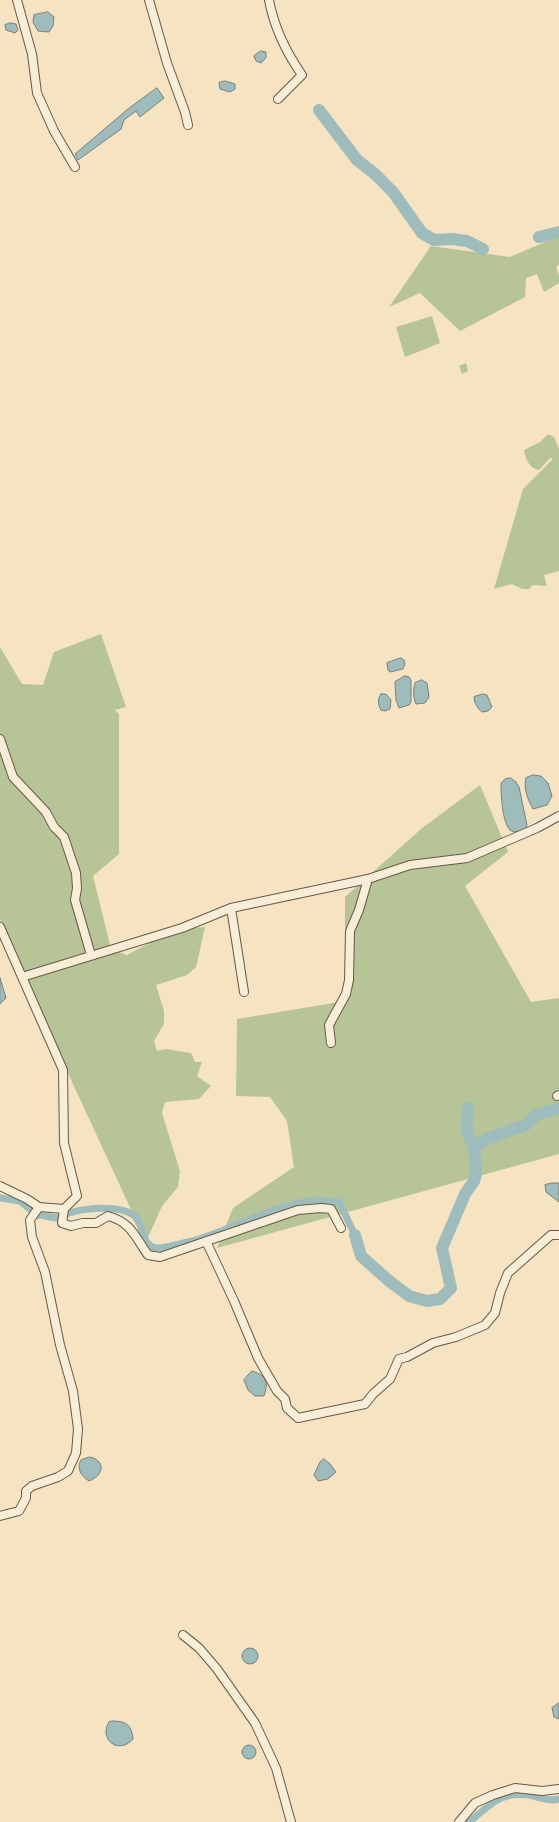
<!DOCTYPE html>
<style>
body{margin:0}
canvas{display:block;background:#f5e3c2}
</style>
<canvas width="559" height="1822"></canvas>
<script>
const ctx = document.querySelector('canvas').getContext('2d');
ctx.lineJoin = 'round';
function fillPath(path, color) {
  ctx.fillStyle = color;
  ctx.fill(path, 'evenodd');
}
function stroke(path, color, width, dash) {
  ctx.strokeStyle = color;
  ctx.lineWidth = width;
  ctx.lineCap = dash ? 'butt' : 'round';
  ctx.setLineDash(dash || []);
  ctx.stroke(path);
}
fillPath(new Path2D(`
 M559,236V265L556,267L559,275V283L544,292L537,274L526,278L525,297L460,331L420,293L389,307L431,246L510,257Z
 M432,316L440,343L405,357L396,327Z
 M466,363L468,371L462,374L459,366Z
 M548,434L554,437L559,449V571L544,575L547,586L533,585L529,589H522L512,584L494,589L523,489L553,459L550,458L539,470C529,468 526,460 524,450L540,442Z
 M101,634L126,707L115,710L119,714V854L93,876L111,949L127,955L172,931L205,927L196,967L187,975L156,985L164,1011V1024L154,1041L157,1051L166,1049L191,1053L195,1062H202L197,1076L211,1086L199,1099L165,1102L162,1113L180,1171L178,1187L162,1206L146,1242L0,926V647L22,684L43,685L54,652Z
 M480,785L508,852L465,886L531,1002L559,998V1154L217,1248L233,1208L294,1167L287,1121L270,1097L236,1096L237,1019L345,1001V897L421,829Z`), '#b7c497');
const water = new Path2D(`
 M48,12L54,17L53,26L49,32L38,31L33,22L34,15Z
 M10,23L16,24L18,30L15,33L6,30L5,25Z
 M261,51L266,52V58L261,63L256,61L254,56Z
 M225,81L235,84V89L230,92L220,89L219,83Z
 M157,88L164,98L140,117L136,111L124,120L121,129L78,160L75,154L128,109Z
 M401,658L404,660L405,664L403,669L390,672L388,670L387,663Z
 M405,676L409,677L411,680V702L409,705L399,708L396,700L395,682Z
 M422,680L427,683L429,697L425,703L416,704C413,697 413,690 415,683Z
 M381,694H386L391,700L390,709L385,711L381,710C378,704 377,700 381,694Z
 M483,694L487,695L492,707L488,711L482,712C478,709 474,703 474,697Z
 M533,775L541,776L548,783L552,796L547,805L533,809C528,800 523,788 526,778Z
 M511,778L516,782L519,787L527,825L525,830C520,831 514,833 510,830C502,822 501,794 501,783L505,779Z
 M0,978L6,998L0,1004Z
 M552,1183H559V1202L546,1192L545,1185Z
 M252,1371C266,1375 269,1382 264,1396H255L248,1390L244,1380Z
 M90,1457C107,1461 103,1476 89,1481C81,1476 76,1468 81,1460Z
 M324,1459L330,1464L336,1472L328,1479L318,1481L314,1475L320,1462Z
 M242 1656a8 8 0 1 1 16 0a8 8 0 1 1-16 0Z
 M559,1703V1719L554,1717L552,1708Z
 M113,1721C127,1721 132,1726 133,1739C118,1756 98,1738 109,1722Z
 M242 1752a7 7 0 1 1 14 0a7 7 0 1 1-14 0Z`);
fillPath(water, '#9fbcbc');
stroke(water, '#76817c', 1);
stroke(new Path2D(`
 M0,1198L20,1201L37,1215C44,1215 51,1218 58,1218C61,1218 65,1214 69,1213C85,1208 117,1205 132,1214C145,1221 139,1247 158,1248C167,1248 178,1244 188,1242C232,1231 272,1204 318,1200C325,1200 332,1202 339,1202L355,1235
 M469,1822C490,1806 499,1791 529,1795C539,1797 549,1802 559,1799`), '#9fbcbc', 7);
stroke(new Path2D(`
 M319,110L357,160L375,174L393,192L422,233L434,240L452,239L467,241L483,249
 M539,237L559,232
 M468,1108C466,1124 465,1132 474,1147
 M355,1235L361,1256L388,1280L409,1296L427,1301L440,1299L451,1288L442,1248L465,1194L474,1181L476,1174L474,1147L486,1139L526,1125L536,1115L559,1108`), '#9fbcbc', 12);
const minor = new Path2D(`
 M17,0L32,54L37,93L54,131L75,167
 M149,0L167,63L185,112L188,125
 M269,0C274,27 286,52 302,75L278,99
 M0,739L13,777L46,812L54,827L64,837L76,873L77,888L75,900L91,955
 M231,908L244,992
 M0,927L63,1070L64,1143L77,1196L64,1209L39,1207L27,1199L0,1186
 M22,977L182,928L231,908L368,879L410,865L467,858L537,828L559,816
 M331,1043L329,1025L346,994L349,980L350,931L359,910L368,879
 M557,1096L559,1095
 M64,1209L62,1223L71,1226L83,1223H96L108,1216C131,1222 135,1237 148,1255L160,1257L298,1210L321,1208L331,1209L341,1228
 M206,1241L234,1301L258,1358L277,1391L285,1399L287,1408L298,1418L365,1404L373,1394L390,1379L399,1359L407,1357L433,1343L456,1337L485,1325L495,1313L500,1293L508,1273L551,1235H559
 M0,1516L19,1511L26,1498V1491L32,1486L58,1477L68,1471L76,1453L78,1429L73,1391L60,1345L45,1272L32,1237L30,1220L39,1207
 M183,1635L199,1648L217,1669L255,1723L276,1768L291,1822
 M459,1822L475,1803L493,1795L515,1788L542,1791L559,1789`);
stroke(minor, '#685846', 10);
stroke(minor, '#f8edd7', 8);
</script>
